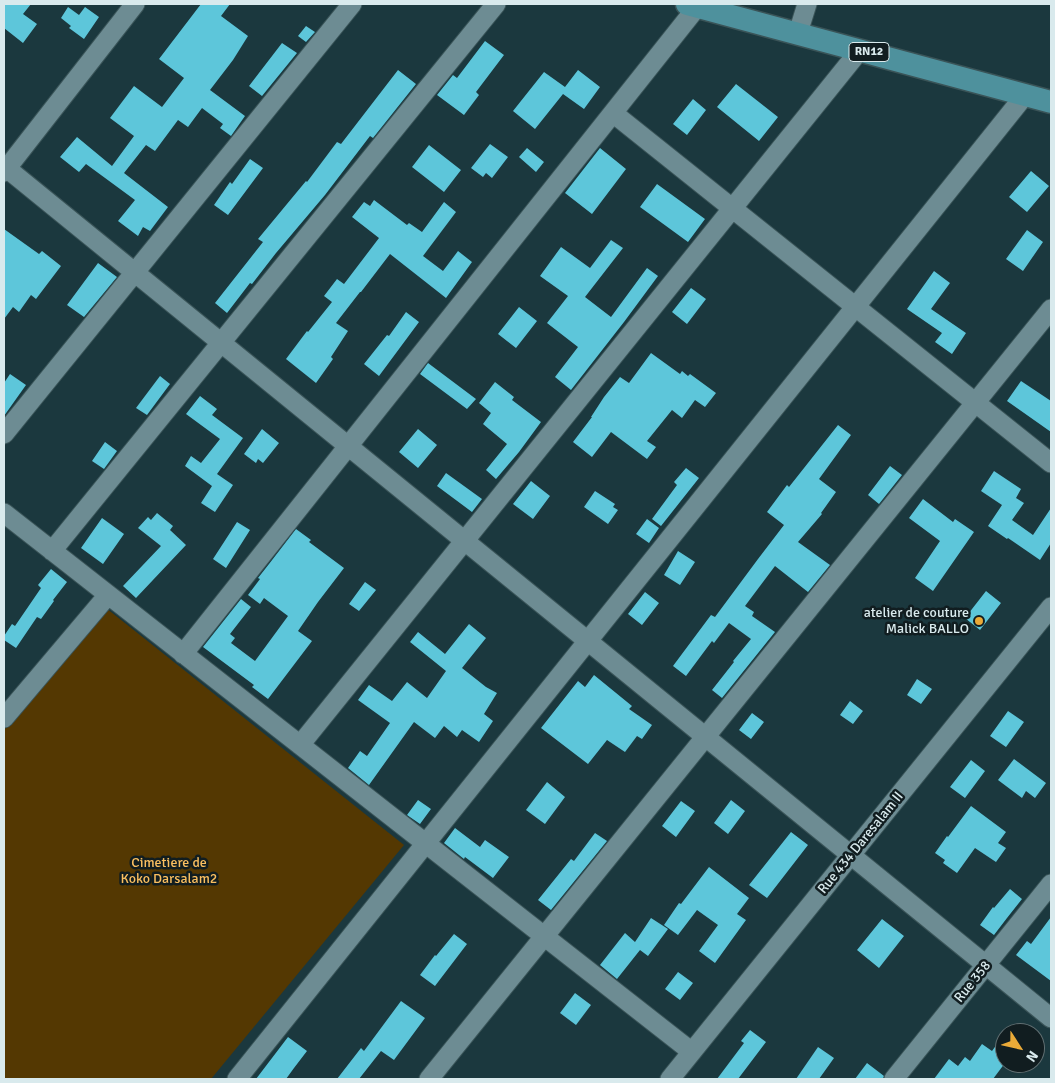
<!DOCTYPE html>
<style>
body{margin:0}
#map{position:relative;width:1055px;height:1083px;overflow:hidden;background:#1b383e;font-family:Signika,sans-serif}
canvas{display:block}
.frame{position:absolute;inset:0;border:5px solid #d9eaed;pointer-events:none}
.north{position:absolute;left:995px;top:1023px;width:50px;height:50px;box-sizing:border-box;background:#111d20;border:1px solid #616f72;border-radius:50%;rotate:125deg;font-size:14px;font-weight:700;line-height:20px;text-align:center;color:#d9eaed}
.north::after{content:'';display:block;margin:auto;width:18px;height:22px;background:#eaaa38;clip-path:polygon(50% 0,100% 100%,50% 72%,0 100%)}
</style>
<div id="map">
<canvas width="1055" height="1083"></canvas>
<div class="frame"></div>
<div class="north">N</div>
</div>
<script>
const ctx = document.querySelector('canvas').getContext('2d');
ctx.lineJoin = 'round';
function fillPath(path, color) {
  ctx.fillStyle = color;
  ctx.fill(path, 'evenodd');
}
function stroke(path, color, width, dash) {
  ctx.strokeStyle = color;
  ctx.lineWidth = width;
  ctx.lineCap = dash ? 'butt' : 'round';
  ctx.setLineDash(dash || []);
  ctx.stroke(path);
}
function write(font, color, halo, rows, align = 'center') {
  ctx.font = font + ' Signika,sans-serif';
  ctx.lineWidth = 5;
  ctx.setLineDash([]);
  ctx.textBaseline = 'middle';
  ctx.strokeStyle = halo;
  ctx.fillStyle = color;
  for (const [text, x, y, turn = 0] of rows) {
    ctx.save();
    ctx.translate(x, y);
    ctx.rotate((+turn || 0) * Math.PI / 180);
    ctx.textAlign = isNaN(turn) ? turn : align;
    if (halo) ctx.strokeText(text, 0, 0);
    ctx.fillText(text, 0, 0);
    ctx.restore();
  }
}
fillPath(new Path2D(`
 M106,608L404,845L211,1079H4V730Z`), '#543802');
fillPath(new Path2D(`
 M4,4H31L23,14L37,24L23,43L4,28Z
 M201,4H230L221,16L248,36L233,60L210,90L245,116L231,136L220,128L223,124L202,108L188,127L178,120L155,151L146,145L124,173L168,207L150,231L143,227L138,236L118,221L135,200L86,164L79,172L60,157L77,137L112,166L134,136L110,118L134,86L162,107L184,78L159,59Z
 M68,7L79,15L85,7L99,17L84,39L69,28L71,26L61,18Z
 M306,26L315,32L306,42L298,36Z
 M485,41L504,55L476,92L479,95L464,115L437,95L453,75L457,78Z
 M282,43L297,53L262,96L249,86Z
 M398,70L416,84L373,138L370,136L325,195L276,253L252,284L250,283L227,313L215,303L263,242L258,239L306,181L307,182L337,142L341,144Z
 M578,70L600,87L584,109L563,94L535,129L513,111L544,72L565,87Z
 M736,84L778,117L759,141L717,107Z
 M693,99L706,110L687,135L673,124Z
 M490,144L508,157L492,178L486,173L483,177L471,168Z
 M429,145L461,170L444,192L412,167Z
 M527,148L544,162L536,172L519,157Z
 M600,148L626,169L592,214L565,193Z
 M250,159L263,168L228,215L214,205L230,182L232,184Z
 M1031,171L1049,186L1027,212L1009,197Z
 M657,184L705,219L688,242L640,207Z
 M374,200L407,225L409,223L422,232L444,202L456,212L423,256L443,271L458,251L472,262L446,298L390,254L361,292H360L336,323L348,331L331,357L333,359L316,383L286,359L307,331L308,332L332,302L324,296L337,279L344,284L379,238L352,217L364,202L370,206Z
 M4,229L39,254L42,251L61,266L36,299L31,295L19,312L13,307L4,319Z
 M1027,230L1043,242L1023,271L1006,259Z
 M611,240L623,248L585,297L611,317L647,268L658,276L624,322L571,390L555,377L578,347L547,323L568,296L540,276L561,247L590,268Z
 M98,263L117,277L84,317L67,305Z
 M934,271L950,283L931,309L966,333L952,354L935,342L942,333L907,309Z
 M691,288L706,299L687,324L672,312Z
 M519,307L537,321L516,348L498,334Z
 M406,312L419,322L379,376L364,364L387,335L389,336Z
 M651,353L680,374L682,371L688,376L690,374L716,393L705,407L695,400L682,418L672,410L647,441L656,447L647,459L611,432L592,457L573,442L592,417H591L604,397L620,377L629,383Z
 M428,363L476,399L467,409L420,374Z
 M10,374L26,385L4,416V383Z
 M160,376L170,384L147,415L136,408Z
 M1021,381L1051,401V432L1007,401Z
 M495,382L514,397L512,400L541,422L519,452L496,479L486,470L507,444L483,424L491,413L479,403Z
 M200,396L217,409L212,415L243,438L217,474L233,485L215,512L201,503L212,486L185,466L191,456L201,463L220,439L186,414Z
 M838,425L851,435L819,479L836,492L821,513L822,514L798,542L830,565L808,592L775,566L745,606L754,612L752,616L775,632L722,698L712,690L734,662L733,661L751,639L729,623L714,643L712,641L686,676L673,666L711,615L715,617L758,559L784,525L767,512L787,485L789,487Z
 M262,429L279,443L263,463L258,459L256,463L244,454Z
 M418,429L437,445L418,468L399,452Z
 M105,442L117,451L104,469L92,461Z
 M890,466L902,475L879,504L868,495Z
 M686,468L699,478L661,526L652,519L677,485L674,482Z
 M994,471L1021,489L1016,498L1024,503L1012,520L1033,535L1051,508V543L1040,560L1008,538L1007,539L988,526L1002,505L981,491Z
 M446,473L482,499L472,512L437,486Z
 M531,481L550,496L533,519L513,504Z
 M595,491L615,504L613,507L618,510L608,524L584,507Z
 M923,499L953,522L955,519L974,532L933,591L915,578L940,541L909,518Z
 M157,513L173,526L170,530L186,545L136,598L123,586L161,546L138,528L148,517L151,520Z
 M102,518L124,534L103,564L81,548Z
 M647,519L659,528L649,543L636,534Z
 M237,522L250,530L226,568L213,559Z
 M296,529L311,540L309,542L344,568L318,602L298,631L312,641L268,699L252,687L254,685L203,647L241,599L251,607L230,634L235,638L231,643L255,661L288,616L264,598L260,604L248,595L260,579L258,578L269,564Z
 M678,551L695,562L680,585L664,575Z
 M51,569L67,582L53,600L54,601L41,619L37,617L16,648L4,640V636L12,624L15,626L41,588L38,585Z
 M365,582L376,590L359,611L349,604Z
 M986,591L1001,603L980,630L965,618Z
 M645,592L659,603L642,625L628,614Z
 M469,624L486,638L462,668L486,687L497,693L484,714L493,721L479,742L462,730L457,737L444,726L435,738L414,722L369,785L348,768L360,751L367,756L390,723L358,700L369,685L392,701L407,682L427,698L446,671L410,642L418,632L445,654Z
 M594,675L632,706L629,709L652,725L642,739L637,736L625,752L607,740L588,764L541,728L578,681L585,687Z
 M917,679L932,689L921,704L907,695Z
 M850,701L863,711L853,724L840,715Z
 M1008,711L1024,722L1006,747L990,736Z
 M752,713L764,722L751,739L739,730Z
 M1014,759L1046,783L1035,798L1026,791L1022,798L998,780Z
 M971,760L985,771L965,798L950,787Z
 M547,782L565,797L545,824L526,810Z
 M418,800L431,809L420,824L407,815Z
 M731,800L745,811L728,834L714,823Z
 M681,801L695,811L676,837L662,826Z
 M971,806L1006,832L998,843L1006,848L996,862L975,848L957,873L943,863L945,860L935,853L947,836L948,837Z
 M455,828L480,847L485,840L509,857L493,878L465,857L464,859L444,843Z
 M791,832L808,845L767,898L749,885Z
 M595,833L607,841L551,910L538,900L571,859L574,861Z
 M709,867L749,898L737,914L746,920L715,963L699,951L718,925L697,910L678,935L664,925L679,903L681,904Z
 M1010,889L1022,899L1007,918L994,935L980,925L993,907L994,908Z
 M1051,917V981L1016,955L1027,941L1031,944Z
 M651,918L668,929L648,956L640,950L617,979L600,965L625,933L635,942Z
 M882,919L904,936L879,968L857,950Z
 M454,934L467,944L435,986L420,975L435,955L436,956Z
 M678,972L693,983L680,1000L665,989Z
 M575,993L591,1005L576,1025L560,1013Z
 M401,1001L425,1018L394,1060L381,1051L359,1079H337L361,1048L364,1051Z
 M750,1030L766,1042L738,1079H717L744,1043L741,1041Z
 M1005,1033V1063L993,1079H934L949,1059L958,1066L965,1057L970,1061L982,1044L992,1051Z
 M288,1037L307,1051L294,1068L286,1079H256Z
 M818,1047L834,1058L819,1079H796Z
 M867,1063L884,1076L883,1079H855Z`), '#5dc6da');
const minor = new Path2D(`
 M798,33L807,4
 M613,113L1051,463
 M4,166L1051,1018
 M4,172L135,4
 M4,434L352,4
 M4,513L692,1052
 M52,551L496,4
 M183,654L697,7
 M4,718L108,595
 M300,745L860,50
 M237,1079L1025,95
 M429,1079L1051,309
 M670,1079L1051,607
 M894,1079L1051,884`);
const major = new Path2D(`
 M687,4L1051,102`);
stroke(minor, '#3a5458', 21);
stroke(major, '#3a5458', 25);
stroke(minor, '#6d8c93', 19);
stroke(major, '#4e919d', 22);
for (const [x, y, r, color] of [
 [979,621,5,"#eaaa38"]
]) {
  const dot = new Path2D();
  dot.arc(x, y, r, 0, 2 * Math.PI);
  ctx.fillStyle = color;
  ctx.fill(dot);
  stroke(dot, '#111d20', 2);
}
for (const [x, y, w] of [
 [869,52,40]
]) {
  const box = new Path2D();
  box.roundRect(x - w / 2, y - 9.5, w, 19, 4);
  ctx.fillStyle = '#111d20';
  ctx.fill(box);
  stroke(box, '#d9eaed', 1);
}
write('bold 12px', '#d9eaed', null, [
 ["RN12",869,52]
]);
write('14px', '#d9eaed', '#111d20', [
 ["atelier de couture",969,613],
 ["Malick BALLO",969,629]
], 'right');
write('14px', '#d9eaed', '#111d20', [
 ["Rue 434 Daresalam II",861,843,-51],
 ["Rue 358",973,982,-51]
]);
write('14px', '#fabf60', '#111d20', [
 ["Cimetiere de",169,863],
 ["Koko Darsalam2",169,879]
]);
</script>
